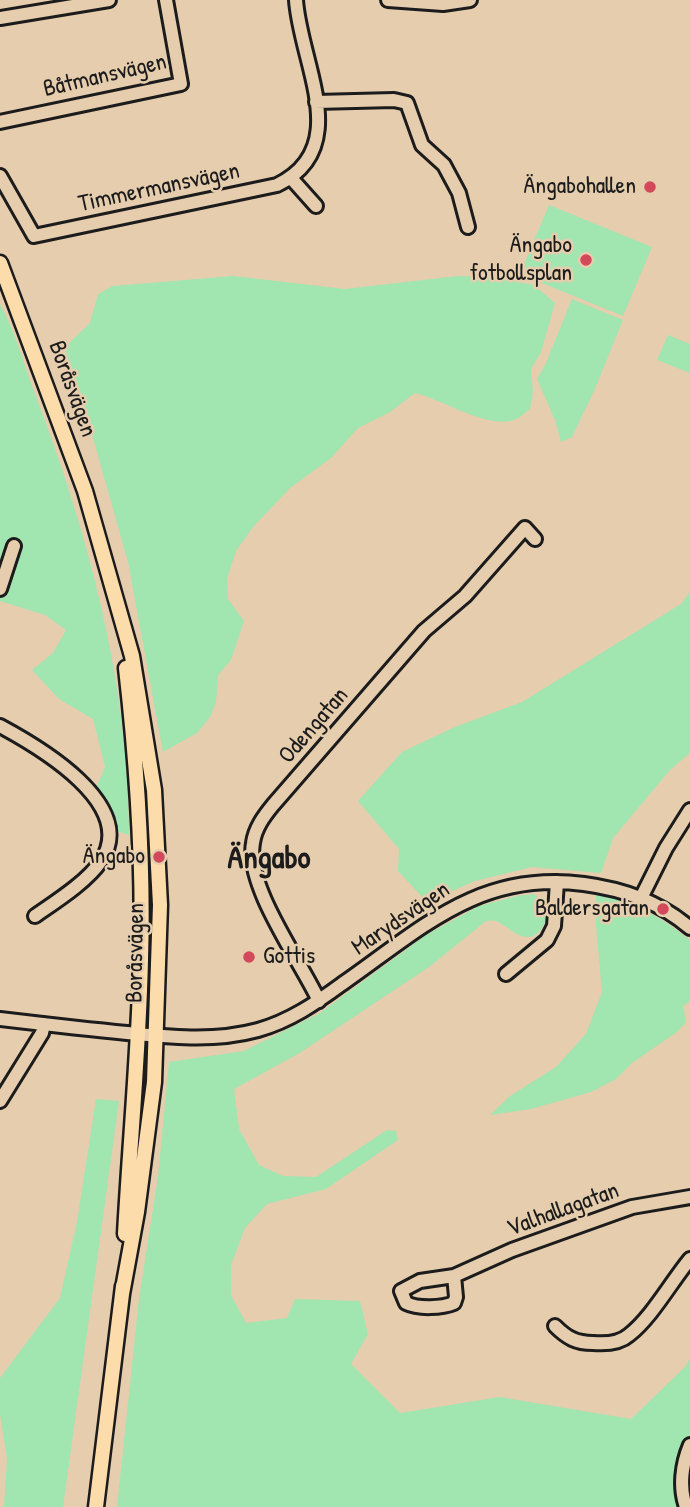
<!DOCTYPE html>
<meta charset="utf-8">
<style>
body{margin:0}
canvas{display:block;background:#e5cdad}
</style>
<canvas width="690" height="1507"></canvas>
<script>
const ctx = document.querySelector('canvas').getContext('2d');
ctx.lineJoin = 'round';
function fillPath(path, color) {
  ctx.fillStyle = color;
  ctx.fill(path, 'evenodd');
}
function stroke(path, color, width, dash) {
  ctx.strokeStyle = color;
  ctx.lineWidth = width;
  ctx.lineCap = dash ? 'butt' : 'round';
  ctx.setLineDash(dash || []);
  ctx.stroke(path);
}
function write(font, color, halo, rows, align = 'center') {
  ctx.font = font + ' "Patrick Hand",sans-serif';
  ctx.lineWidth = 5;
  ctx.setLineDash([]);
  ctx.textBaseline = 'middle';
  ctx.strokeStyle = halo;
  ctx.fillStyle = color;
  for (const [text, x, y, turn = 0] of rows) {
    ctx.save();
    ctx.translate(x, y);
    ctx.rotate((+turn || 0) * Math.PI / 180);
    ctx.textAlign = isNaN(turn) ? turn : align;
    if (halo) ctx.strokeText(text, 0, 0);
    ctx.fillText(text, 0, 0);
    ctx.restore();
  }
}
fillPath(new Path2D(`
 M549,205L652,247L623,316L520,274Z
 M233,276L345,289L458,276L493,277L534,285L555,303L541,352L531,369L533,391L530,409C524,413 518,420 511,421C481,426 444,400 415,393L390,412L358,428L331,458L290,488L253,527L236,551L227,579L228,599L244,621L231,660L218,675L216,702L210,717L197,733L163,752L128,562L82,399L64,348L90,323L98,294L113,286Z
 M572,299L623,320L594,391L572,437L561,442L555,420L537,379L546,363Z
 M0,304C15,330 24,366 35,394C88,533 129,684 129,835L101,826L90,802L105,767L93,719L59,699L32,670L53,653L66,630L45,615L0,601Z
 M668,335L690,344V373L657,360Z
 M690,592V753L670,770L613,838L601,873L532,867L475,881L427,902L398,871L399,849L358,801L402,752L455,727L522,702L681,604Z
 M596,892C632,900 662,918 690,940V1001L683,1006L686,1022L677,1032L632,1063L616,1079L591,1092L531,1109L490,1115L510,1096L556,1067L586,1034L602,992L596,925Z
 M534,894C540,899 547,903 547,911C548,918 544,926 540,931C525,947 510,927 496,921C494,920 488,921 486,921L429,967L298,1054L234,1089L239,1129L259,1165L283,1176L316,1177L387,1130L396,1131L398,1140L326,1189L267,1204L245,1228L231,1265V1295L246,1323L287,1318L295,1299L360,1301L368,1334L351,1364L400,1413L500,1397L631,1419L685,1367L690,1359V1507H117L139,1299L158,1177L169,1062L244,1051L320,1013L426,935L479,906L517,896Z
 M96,1099L119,1101L63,1507H4L7,1458L0,1414V1378L60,1298L77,1222Z`), '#a1e5b1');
const minor = new Path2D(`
 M388,0L443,4L470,0
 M0,18L109,0
 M316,102L394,100L407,103L422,145L444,165L459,193L468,227
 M0,122L181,84L166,0
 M0,176L34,236L277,185C354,148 300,63 296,0
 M291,178L316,206
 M0,589L14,546
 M0,726C39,747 139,805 101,861C87,882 55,902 35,916
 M641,898L666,848L690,810
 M506,974L547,940L554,926L557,882
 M319,1001C300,960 245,886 253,843C255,828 264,816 273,805L424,631L465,596L525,528L535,539
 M0,1019C42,1024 84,1029 127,1033C171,1037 214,1042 258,1030C290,1021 316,1003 342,984C421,929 479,870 584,884C622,889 660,902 690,928
 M0,1101L42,1033L44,1024
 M454,1276L456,1297L454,1303C442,1308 418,1309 406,1303L401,1291L420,1281L454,1276L512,1250L632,1207L690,1197
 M555,1326C567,1338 576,1343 593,1343C605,1344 620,1343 629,1335C652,1317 671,1282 690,1259
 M686,1507C679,1487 682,1464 690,1445`);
const major = new Path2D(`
 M0,263L85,491L132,656L154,790L160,905L154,1082L137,1212L122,1294
 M125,1234C130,1142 139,1051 141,959C144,861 137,765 126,668
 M96,1507L123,1286`);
stroke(minor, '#1c1c1c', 18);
stroke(major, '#1c1c1c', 19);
stroke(minor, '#e5cdad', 12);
stroke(major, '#fddcac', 14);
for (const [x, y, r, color] of [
 [650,187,7,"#d1495b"],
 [586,260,7,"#d1495b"],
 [159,857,7,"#d1495b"],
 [663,909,7,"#d1495b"],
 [249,957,7,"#d1495b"]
]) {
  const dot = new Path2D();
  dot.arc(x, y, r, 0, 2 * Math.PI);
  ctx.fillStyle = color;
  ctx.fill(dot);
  stroke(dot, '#e5cdad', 2.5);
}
write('24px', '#1c1c1c', '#e5cdad', [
 ["Båtmansvägen",105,76,-13],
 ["Timmermansvägen",159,188,-12],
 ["Boråsvägen",72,389,70],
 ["Odengatan",314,726,-49],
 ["Marydsvägen",401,919,-34],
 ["Boråsvägen",136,953,-89],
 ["Valhallagatan",563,1210,-20]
]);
write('24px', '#1c1c1c', '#e5cdad', [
 ["Ängabohallen",636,187],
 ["Ängabo",572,246],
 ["fotbollsplan",572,274],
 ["Ängabo",145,857],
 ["Baldersgatan",649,909],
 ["Gottis",263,957,"left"]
], 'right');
write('bold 32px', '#1c1c1c', '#e5cdad', [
 ["Ängabo",269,859]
]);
</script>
